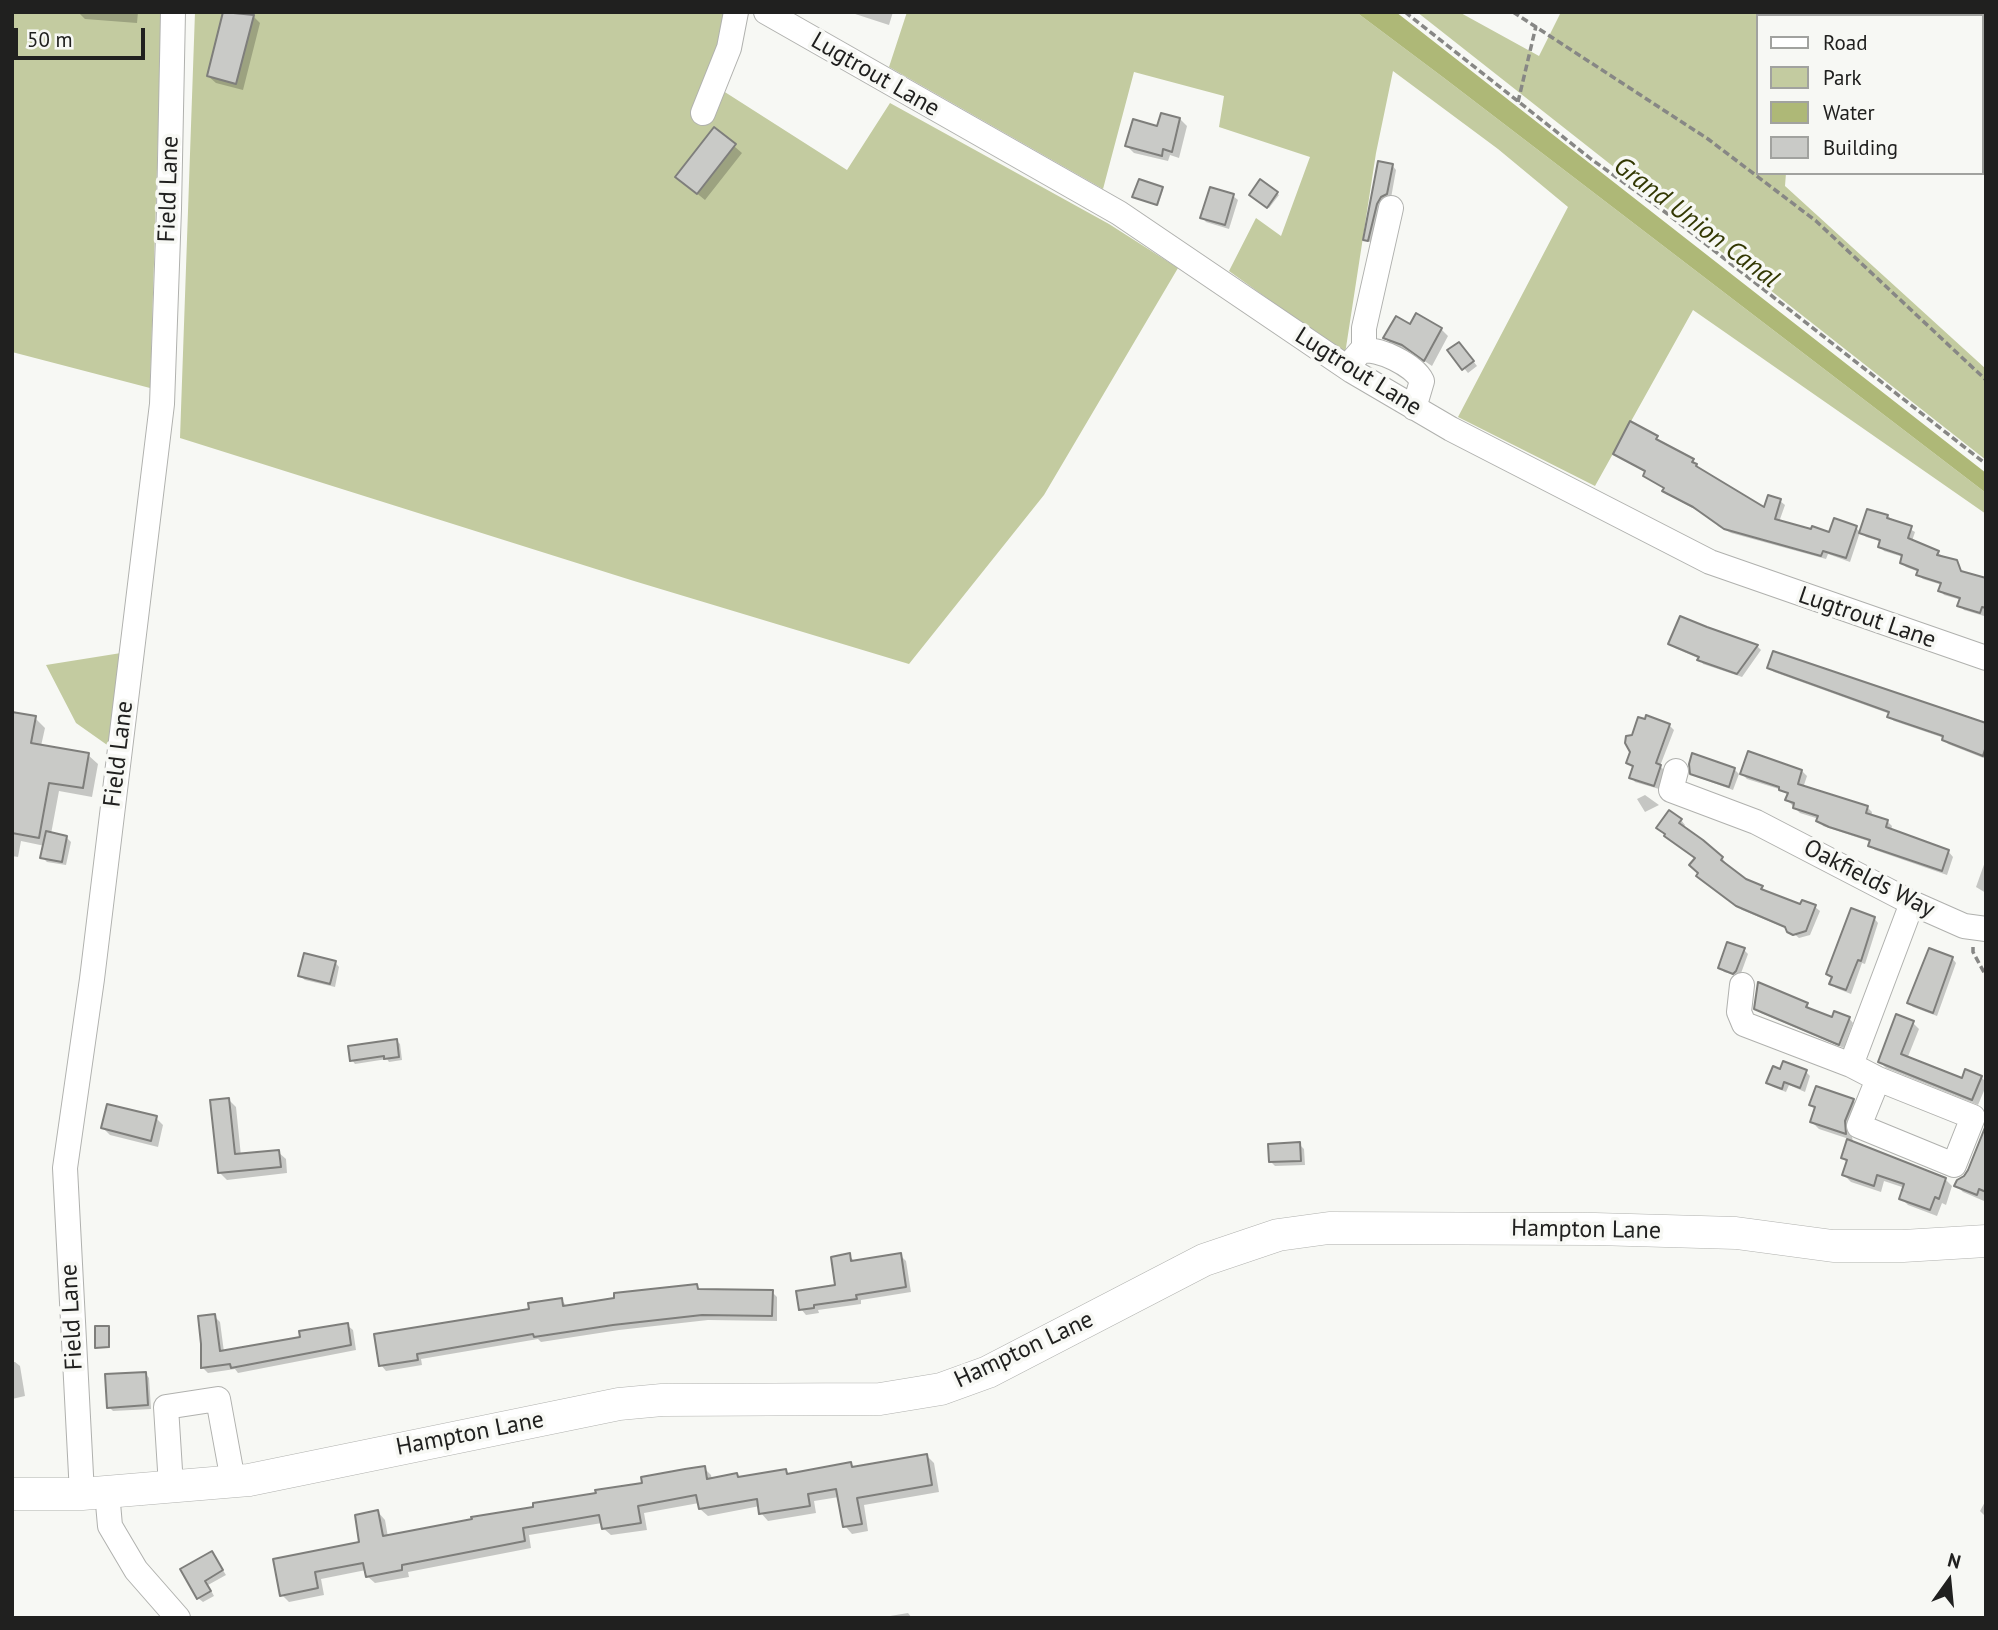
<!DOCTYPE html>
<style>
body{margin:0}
#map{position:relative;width:1998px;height:1630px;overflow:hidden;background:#f7f8f4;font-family:"PT Sans",sans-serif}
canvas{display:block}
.frame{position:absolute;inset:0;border:14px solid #20201f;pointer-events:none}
.legend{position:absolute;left:1756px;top:14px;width:228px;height:161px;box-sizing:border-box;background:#f7f8f4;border:2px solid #a1a29f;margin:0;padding:9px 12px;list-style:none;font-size:21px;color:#20201f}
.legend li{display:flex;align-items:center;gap:14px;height:35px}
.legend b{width:35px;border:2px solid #a1a29f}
.north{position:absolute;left:1914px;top:1546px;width:70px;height:70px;-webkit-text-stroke:5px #f7f8f4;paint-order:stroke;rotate:15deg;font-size:19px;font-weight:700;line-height:28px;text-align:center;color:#20201f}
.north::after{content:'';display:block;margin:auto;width:24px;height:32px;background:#20201f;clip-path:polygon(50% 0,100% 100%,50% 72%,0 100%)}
.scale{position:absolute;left:14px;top:28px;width:131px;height:32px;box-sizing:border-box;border:4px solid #20201f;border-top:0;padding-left:9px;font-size:21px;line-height:24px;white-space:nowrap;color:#20201f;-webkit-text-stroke:5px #f7f8f4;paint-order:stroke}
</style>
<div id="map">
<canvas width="1998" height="1630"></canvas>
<div class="frame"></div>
<ul class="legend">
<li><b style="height:9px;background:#fff"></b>Road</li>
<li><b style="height:19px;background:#c3cba0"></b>Park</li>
<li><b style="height:19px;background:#aeb877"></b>Water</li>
<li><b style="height:19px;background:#c9cac7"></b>Building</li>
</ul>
<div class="north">N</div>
<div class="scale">50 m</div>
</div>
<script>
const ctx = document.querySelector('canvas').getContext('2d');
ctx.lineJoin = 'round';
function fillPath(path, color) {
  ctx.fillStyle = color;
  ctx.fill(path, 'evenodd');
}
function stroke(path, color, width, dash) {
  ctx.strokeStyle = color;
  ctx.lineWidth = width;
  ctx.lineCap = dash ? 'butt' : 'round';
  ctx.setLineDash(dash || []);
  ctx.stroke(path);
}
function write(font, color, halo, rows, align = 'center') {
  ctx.font = font + ' "PT Sans",sans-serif';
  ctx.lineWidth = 7;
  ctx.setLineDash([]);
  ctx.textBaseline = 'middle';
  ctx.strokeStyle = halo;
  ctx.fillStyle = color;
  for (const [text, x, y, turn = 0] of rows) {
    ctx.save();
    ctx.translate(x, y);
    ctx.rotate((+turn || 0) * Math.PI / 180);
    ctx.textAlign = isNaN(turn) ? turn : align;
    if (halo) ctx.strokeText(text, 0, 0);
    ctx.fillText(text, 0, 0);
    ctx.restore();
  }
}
fillPath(new Path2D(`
 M12,12H162L150,388L12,352Z
 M195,12H729L706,80L847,170L890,103L1109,224L1178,268L1044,495L909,664L634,581L180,438Z
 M907,12H1356L1444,78L1986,493V514L1693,310L1595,486L1458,417L1568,207L1498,149L1393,71L1376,153L1345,354L1229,271L1256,218L1281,236L1310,157L1219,127L1224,96L1134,72L1103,189L889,67Z
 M1417,12H1459L1539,56L1561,12H1807L1806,16H1758V173H1786L1785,186L1986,369V460Z
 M121,653L110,747L76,723L46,665Z`), '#c3cba0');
fillPath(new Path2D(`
 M1356,12H1396L1986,473V493L1444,78Z`), '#aeb877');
fillPath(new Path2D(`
 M78,12H138L137,23L85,19Z
 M225,12L253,16L260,23L243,90L216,83L208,76Z
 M849,12H893L889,25Z
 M1180,119L1187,126L1179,158L1170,155L1168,161L1134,153L1127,146L1159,128Z
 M714,129L742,153L705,200L684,183Z
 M1379,163L1392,165L1396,170L1391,198L1373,244L1365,239Z
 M1261,181L1279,195L1269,208L1251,194Z
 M1162,188L1163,190L1158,206L1134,197Z
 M1233,196L1238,200L1229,229L1206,222L1202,217Z
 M1417,316L1441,329L1448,336L1432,366L1411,352L1392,345L1385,338L1411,326Z
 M1463,348L1477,366L1468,373L1450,351Z
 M1658,439L1660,443L1693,460L1701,470L1765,509L1780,501L1785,505L1779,522L1831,534L1856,528L1860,532L1850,562L1828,554L1826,559L1731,533L1718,526L1714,520L1669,495L1664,491L1666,489L1645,476L1647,473L1615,454L1654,447Z
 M1887,516L1915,532L1912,541L1956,562L1964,574L1986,580L1984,616L1964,610L1959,605L1961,600L1944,595L1940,590L1942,585L1923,579L1918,575L1919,572L1906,567L1902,563L1903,557L1884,551L1880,547L1882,542L1866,537L1861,532Z
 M1671,644L1757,646L1761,650L1742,677L1703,664L1700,659L1675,648Z
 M1769,668L1986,725V759L1948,744L1944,738L1894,721L1889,717L1890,714L1774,672Z
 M12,713L35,718L45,728L41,746L88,755L98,764L92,797L59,791L51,834L66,837L71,842L66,865L47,862L42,857L45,846L21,841L18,857L12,856Z
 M1669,725L1674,730L1660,766L1665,771L1659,789L1635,782L1631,777L1634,768L1628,763L1633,736Z
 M1734,769L1739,774L1733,790L1697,777L1692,773Z
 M1802,771L1807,776L1803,788L1867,807L1872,812L1871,816L1887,821L1892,826L1891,830L1948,851L1953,857L1947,875L1875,850L1870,845L1871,842L1823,826L1819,819L1800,813L1787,800L1789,795L1782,790L1747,779L1742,774Z
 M1645,795L1659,805L1645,812L1637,799Z
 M1681,820L1685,825L1683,828L1722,858L1726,863L1725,865L1745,881L1801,906L1803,902L1815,907L1820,911L1810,935L1799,938L1788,929L1742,910L1703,880L1697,859L1666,836Z
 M1986,859V893L1976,887Z
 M1874,918L1878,923L1865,964L1862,963L1851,994L1836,988L1831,984L1833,979L1828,974Z
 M1744,950L1748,954L1740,976L1724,972L1720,967Z
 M1952,958L1956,963L1937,1016L1913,1007L1909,1003Z
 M335,962L339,967L335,987L305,980L300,976Z
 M1807,1004L1810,1010L1833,1019L1849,1018L1853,1023L1844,1048L1761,1013L1756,1008Z
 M1913,1023L1919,1029L1907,1059L1963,1080L1981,1077L1986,1082V1086L1978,1105L1886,1068L1880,1062Z
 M397,1041L400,1044L402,1060L389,1062L387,1059L355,1064L352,1060Z
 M1781,1071L1806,1072L1810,1076L1805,1092L1789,1085L1786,1092L1773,1087L1769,1083Z
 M229,1100L236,1107L241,1156L278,1152L286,1159L287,1173L227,1180L220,1173Z
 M1853,1100L1860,1107L1851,1129L1853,1143L1945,1179L1952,1186L1946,1205L1942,1203L1937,1216L1908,1205L1901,1198L1905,1188L1884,1181L1881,1192L1851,1182L1844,1175L1848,1163L1843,1158L1849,1139L1819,1129L1812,1122L1816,1110L1811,1104Z
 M156,1118L163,1125L158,1147L110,1135L103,1128Z
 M1299,1144L1304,1149L1305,1165L1275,1166L1271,1162Z
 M1986,1145V1197L1984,1201L1963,1192L1956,1185L1969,1172Z
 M849,1255L854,1261L900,1255L906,1261L911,1292L861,1300V1304L818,1310L819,1313L806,1315L801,1309L837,1286Z
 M697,1286L701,1290L772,1292L777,1297V1321L708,1320L619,1330L541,1342L538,1339L421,1359L422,1365L386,1371L381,1365L562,1300L567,1307Z
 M214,1316L220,1322L224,1352L302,1339L347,1325L353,1330L356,1350L238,1373L235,1369L208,1373L202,1367Z
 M108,1327L110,1348H99L97,1347Z
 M12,1362H15L20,1366L25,1396L12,1399Z
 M145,1373L149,1378L151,1409L113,1411L109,1407Z
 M927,1456L934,1463L939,1492L864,1505L868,1531L852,1534L845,1526L839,1497L814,1501L816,1513L768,1521L761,1513L760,1506L708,1516L700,1509L699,1503L644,1513L647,1530L611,1535L603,1528L602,1523L529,1535L531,1548L408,1572L409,1577L375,1583L367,1576L366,1570L321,1579L324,1595L289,1602L282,1595L275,1561L361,1543L378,1512L385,1520L388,1537L535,1509L704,1468L711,1475L712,1480L737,1475L740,1478L785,1471L789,1476L850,1464L854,1468Z
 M1986,1500V1517L1980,1511Z
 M212,1553L226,1575L208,1585L214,1596L203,1602L198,1598Z
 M908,1613L912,1618H890V1616Z`), '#0003');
const building = new Path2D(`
 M223,12L254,15L236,84L207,76Z
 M1161,113L1180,118L1172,152L1163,149L1162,156L1125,146L1133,119L1157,126Z
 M714,127L736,144L697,194L675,177Z
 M1378,161L1393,164L1387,194L1381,197L1377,204L1368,241L1363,240Z
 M1139,179L1163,187L1157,205L1132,197Z
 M1260,179L1278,192L1267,208L1249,195Z
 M1210,187L1234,194L1225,225L1200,218Z
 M1416,313L1442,328L1424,361L1402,345L1383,338L1396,316L1410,324Z
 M1459,342L1474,361L1462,370L1447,350Z
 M1630,421L1658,436L1656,439L1694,459L1692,462L1697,464L1696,466L1764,507L1768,495L1781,499L1775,519L1811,529L1812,526L1829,532L1834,518L1857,526L1846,558L1823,551L1821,556L1724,529L1693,507L1662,491L1664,488L1643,476L1645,471L1613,454Z
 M1867,509L1888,515L1887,518L1912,526L1908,538L1939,551L1937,555L1957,560L1961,571L1986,578V608L1982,607L1980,613L1957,606L1960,598L1938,591L1941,583L1916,575L1918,570L1900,563L1902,555L1878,547L1880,540L1859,533Z
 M1680,616L1707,627L1758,645L1737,674L1697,660L1699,657L1668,644Z
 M1773,651L1986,723V746L1983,756L1942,740L1943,736L1887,717L1889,712L1767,668Z
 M12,712L36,716L31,743L89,753L83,788L49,783L39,838L12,833Z
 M1646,715L1670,724L1656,763L1661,765L1654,786L1629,778L1633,766L1626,763L1630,752L1625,743L1626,736L1632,735L1638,717L1645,719Z
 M1748,751L1802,770L1798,784L1868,806L1866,813L1888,820L1886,827L1949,850L1942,871L1868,846L1870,840L1829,827L1816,821L1818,816L1793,808L1794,803L1785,800L1788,793L1779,790V787L1740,774Z
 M1692,753L1735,768L1729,787L1690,774L1689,764Z
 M1669,810L1682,819L1679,823L1703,840L1723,857L1721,860L1746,879L1763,886L1761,889L1800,904L1802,900L1816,905L1806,931L1793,935L1787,932L1785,927L1736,906L1696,876L1698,873L1689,865L1695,858L1664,836L1665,834L1656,828Z
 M46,831L67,836L62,862L40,858Z
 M1851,908L1875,917L1861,961L1858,960L1846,990L1829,984L1832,977L1826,974Z
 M1727,942L1745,948L1736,971L1733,974L1718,968Z
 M1929,948L1953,957L1933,1013L1907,1003Z
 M304,953L336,961L330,984L298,976Z
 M1758,982L1808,1003L1806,1007L1832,1017L1834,1011L1850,1017L1839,1045L1754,1009Z
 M1896,1014L1914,1021L1901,1054L1962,1078L1965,1069L1982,1076L1972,1100L1878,1062Z
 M397,1039L399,1057L384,1059V1056L350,1061L348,1046Z
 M1783,1061L1807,1070L1800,1088L1784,1082L1782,1089L1766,1083L1773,1066L1780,1069Z
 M1816,1086L1854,1099L1845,1121L1846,1134L1810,1122L1815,1107L1809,1105Z
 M229,1098L235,1154L279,1150L281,1167L218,1173L210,1100Z
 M107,1104L157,1116L151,1141L101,1128Z
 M1986,1125V1192L1979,1189L1977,1195L1954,1186L1957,1180L1964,1176L1968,1170Z
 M1847,1139L1946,1178L1939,1199L1935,1197L1930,1210L1899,1199L1904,1184L1877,1175L1874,1186L1842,1175L1847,1160L1841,1158Z
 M1300,1142L1301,1161L1269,1162L1268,1144Z
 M850,1253L851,1261L901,1253L906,1287L856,1295L857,1299L814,1305V1308L799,1310L796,1291L835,1285L831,1257Z
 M697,1284L698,1289L773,1290L772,1316L702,1315L613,1325L534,1337L533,1334L417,1354L418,1360L379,1366L374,1334L529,1309L528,1303L562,1298L563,1306L614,1298V1293Z
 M215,1314L220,1351L300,1337L299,1331L348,1323L351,1345L231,1368L230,1364L201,1368V1344L198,1316Z
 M95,1326H109V1347L95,1348Z
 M146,1372L148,1405L107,1408L105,1374Z
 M927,1454L932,1485L857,1498L862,1524L843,1527L836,1489L808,1494L810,1506L759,1514L757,1499L699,1509L696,1495L638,1506L641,1523L602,1529L599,1515L523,1528L525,1541L402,1565V1570L366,1577L363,1563L315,1572L318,1588L280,1596L273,1559L359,1542L355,1515L378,1510L383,1536L472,1519L471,1517L533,1507V1503L596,1493L595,1490L642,1483L641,1477L685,1469L705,1466L707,1479L737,1473L738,1477L786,1469L787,1474L851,1462L852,1467Z
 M212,1551L223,1570L205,1581L211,1591L197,1599L180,1569Z`);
fillPath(building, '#c9cac7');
stroke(building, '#7e7e7b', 2);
const minor = new Path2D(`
 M766,12L1119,213L1352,371L1451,429L1710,562L1986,658
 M703,113L729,48L736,12
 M1364,350V328L1391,208
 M1354,359L1361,351C1378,347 1414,365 1422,381L1414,408
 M1676,771L1671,790L1756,822L1912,903L1964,926L1986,929
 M1742,985L1739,1012L1744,1024L1851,1065
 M1878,1079L1859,1126L1954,1165L1973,1117L1878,1079L1851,1065L1912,903
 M171,1486L166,1407L218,1399L233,1481
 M107,1492L110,1526L136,1570L178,1618
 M82,1494L65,1168L92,979L162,404L169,209L173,12`);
const major = new Path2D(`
 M12,1494H82L249,1480L619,1404L662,1400L880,1399L941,1389L988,1372L1204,1260L1278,1235L1329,1228L1595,1229L1736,1233L1833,1246H1903L1986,1241`);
stroke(minor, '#b0b1ae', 26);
stroke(major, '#b0b1ae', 33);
stroke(new Path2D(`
 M1405,12L1591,159L1665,212L1986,464
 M1513,12L1708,139L1816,221L1986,380
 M1518,102L1536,26
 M1973,947V952L1986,976`), '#878785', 3.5, [7, 3.5]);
stroke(minor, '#fff', 24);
stroke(major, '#fff', 32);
write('24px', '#20201f', '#f7f8f4', [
 ["Lugtrout Lane",875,75,30],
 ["Field Lane",169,189,-88],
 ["Lugtrout Lane",1358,372,32],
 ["Lugtrout Lane",1867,618,19],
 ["Field Lane",119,754,-83],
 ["Oakfields Way",1869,879,27],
 ["Hampton Lane",1586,1230,1],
 ["Field Lane",72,1317,-93],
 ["Hampton Lane",1024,1350,-25],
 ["Hampton Lane",470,1434,-11]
]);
write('italic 26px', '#333803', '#f7f8f4', [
 ["Grand Union Canal",1696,223,37]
]);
</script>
